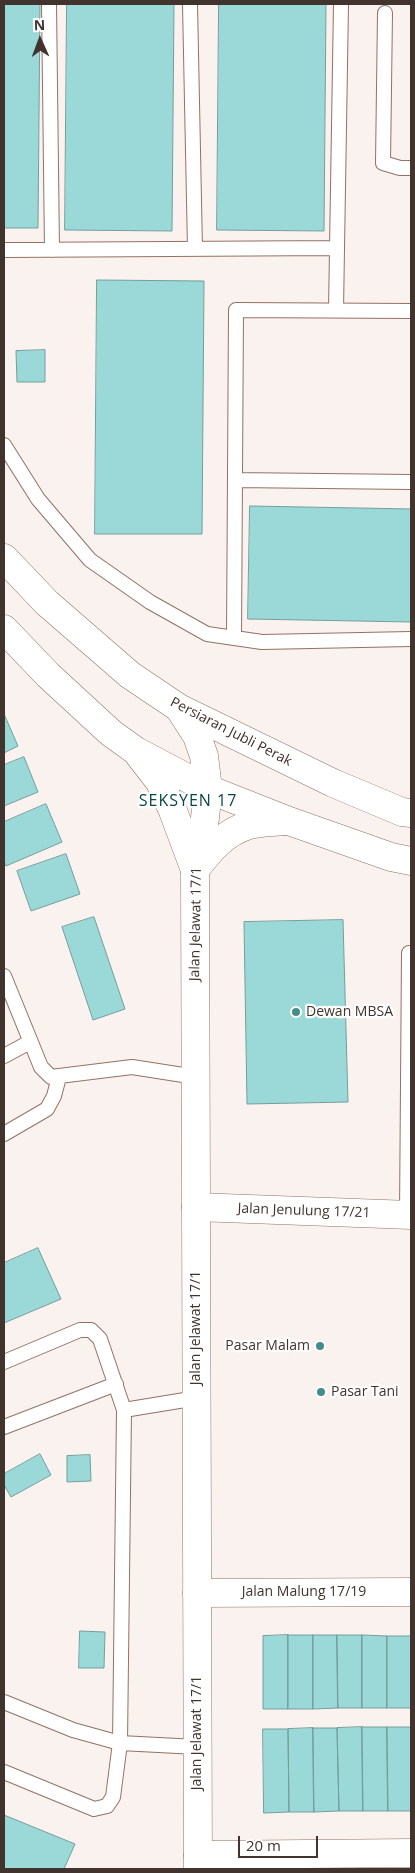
<!DOCTYPE html>
<style>
body{margin:0}
#map{position:relative;width:415px;height:1873px;overflow:hidden;background:#faf2ef;font-family:"Open Sans",sans-serif}
canvas{display:block}
.frame{position:absolute;inset:0;border:5px solid #41332d;pointer-events:none}
.north{position:absolute;left:15px;top:15px;width:50px;height:50px;-webkit-text-stroke:4px #fff;paint-order:stroke;rotate:358deg;font-size:14px;font-weight:700;line-height:20px;text-align:center;color:#41332d}
.north::after{content:'';display:block;margin:auto;width:18px;height:22px;background:#41332d;clip-path:polygon(50% 0,100% 100%,50% 72%,0 100%)}
.scale{position:absolute;left:238px;top:1836px;width:80px;height:22px;box-sizing:border-box;border:2px solid #41332d;border-top:0;padding-left:6px;font-size:15px;line-height:18px;white-space:nowrap;color:#41332d;-webkit-text-stroke:4px #fff;paint-order:stroke}
</style>
<div id="map">
<canvas width="415" height="1873"></canvas>
<div class="frame"></div>
<div class="north">N</div>
<div class="scale">20 m</div>
</div>
<script>
const ctx = document.querySelector('canvas').getContext('2d');
ctx.lineJoin = 'round';
function fillPath(path, color) {
  ctx.fillStyle = color;
  ctx.fill(path, 'evenodd');
}
function stroke(path, color, width, dash) {
  ctx.strokeStyle = color;
  ctx.lineWidth = width;
  ctx.lineCap = dash ? 'butt' : 'round';
  ctx.setLineDash(dash || []);
  ctx.stroke(path);
}
function write(font, color, halo, rows, align = 'center') {
  ctx.font = font + ' "Open Sans",sans-serif';
  ctx.lineWidth = 4.5;
  ctx.setLineDash([]);
  ctx.textBaseline = 'middle';
  ctx.strokeStyle = halo;
  ctx.fillStyle = color;
  for (const [text, x, y, turn = 0] of rows) {
    ctx.save();
    ctx.translate(x, y);
    ctx.rotate((+turn || 0) * Math.PI / 180);
    ctx.textAlign = isNaN(turn) ? turn : align;
    if (halo) ctx.strokeText(text, 0, 0);
    ctx.fillText(text, 0, 0);
    ctx.restore();
  }
}
const building = new Path2D(`
 M4,4H40L38,228H4Z
 M67,4H174L172,231L65,230Z
 M219,4H326L324,231L217,230Z
 M97,280L204,281L202,534H95Z
 M45,350V382H17L16,351Z
 M250,506L411,509V622L248,619Z
 M4,714L18,746L4,753Z
 M24,757L38,792L4,806V765Z
 M46,804L62,842L6,866L4,861V822Z
 M66,854L80,894L31,911L17,871Z
 M94,917L125,1009L93,1020L62,927Z
 M343,920L348,1102L247,1104L244,922Z
 M38,1248L61,1299L4,1323V1263Z
 M40,1454L51,1475L11,1497L4,1485V1474Z
 M90,1455L91,1481L67,1482V1456Z
 M80,1631L105,1632L104,1668H79Z
 M288,1635V1709H263V1636Z
 M288,1635H313V1709H288Z
 M313,1635H337L338,1708L313,1709Z
 M337,1635H362V1708H338Z
 M362,1635L387,1636V1708H362Z
 M387,1636H411V1708H387Z
 M362,1727H387L388,1811H363Z
 M362,1727L363,1811H339L337,1728Z
 M387,1727H411V1811H388Z
 M313,1728H337L339,1811L314,1812Z
 M313,1728L314,1812H289L288,1729Z
 M263,1729H288L289,1812L264,1813Z
 M4,1815L75,1844L64,1869H4Z`);
fillPath(building, '#9ad9d7');
stroke(building, '#749e9c', 1);
const service = new Path2D(`
 M49,4L52,250
 M190,4L195,249
 M385,13L383,163L400,168H411
 M4,250L336,248
 M336,310L341,4
 M4,445L38,499L90,560L150,602L207,634L262,642L411,639
 M235,480L411,482
 M234,638L236,310L411,311
 M4,976L41,1067L51,1077L132,1067L196,1077
 M4,1056L30,1042
 M4,1134L47,1109L54,1096L59,1077
 M407,1215L409,953
 M4,1362L80,1330H91L100,1339L124,1410
 M4,1427L116,1384
 M4,1702L73,1730L120,1743L197,1747
 M4,1772L94,1809L107,1806L113,1797L120,1743L124,1410L197,1398`);
const minor = new Path2D(`
 M196,1207L411,1215
 M197,1593L411,1592
 M198,1855L411,1853`);
const tertiary = new Path2D(`
 M198,1869L195,870L205,818L208,789`);
const primary = new Path2D(`
 M4,558L47,603L130,675L179,708L333,783L402,812L411,813
 M4,629L48,675L111,733L136,751L208,789L289,821L391,857L411,861
 M179,708L197,736L204,756L208,789
 M139,755L160,782L173,811L195,870
 M195,870C210,850 225,832 249,825C260,822 274,822 285,821`);
stroke(service, '#927264', 16);
stroke(minor, '#927264', 29);
stroke(tertiary, '#927264', 29);
stroke(primary, '#927264', 29);
stroke(service, '#fff', 14);
stroke(minor, '#fff', 28);
stroke(tertiary, '#fff', 28);
stroke(primary, '#fff', 28);
for (const [x, y, r, color] of [
 [296,1012,5,"#448c8a"],
 [320,1346,5,"#448c8a"],
 [321,1392,5,"#448c8a"]
]) {
  const dot = new Path2D();
  dot.arc(x, y, r, 0, 2 * Math.PI);
  ctx.fillStyle = color;
  ctx.fill(dot);
  stroke(dot, '#fff', 2);
}
write('14px', '#41332d', '#fff', [
 ["Persiaran Jubli Perak",231,732,27],
 ["Jalan Jelawat 17/1",196,924,-89],
 ["Jalan Jenulung 17/21",304,1211,2],
 ["Jalan Jelawat 17/1",196,1328,-90],
 ["Jalan Malung 17/19",304,1592],
 ["Jalan Jelawat 17/1",197,1733,-90]
]);
write('14px', '#41332d', '#fff', [
 ["Dewan MBSA",306,1012],
 ["Pasar Malam",310,1346,"right"],
 ["Pasar Tani",331,1392]
], 'left');
ctx.letterSpacing = '1px';
write('16px', '#064846', '#fff', [
 ["SEKSYEN 17",188,801]
]);
ctx.letterSpacing = '0px';
</script>
